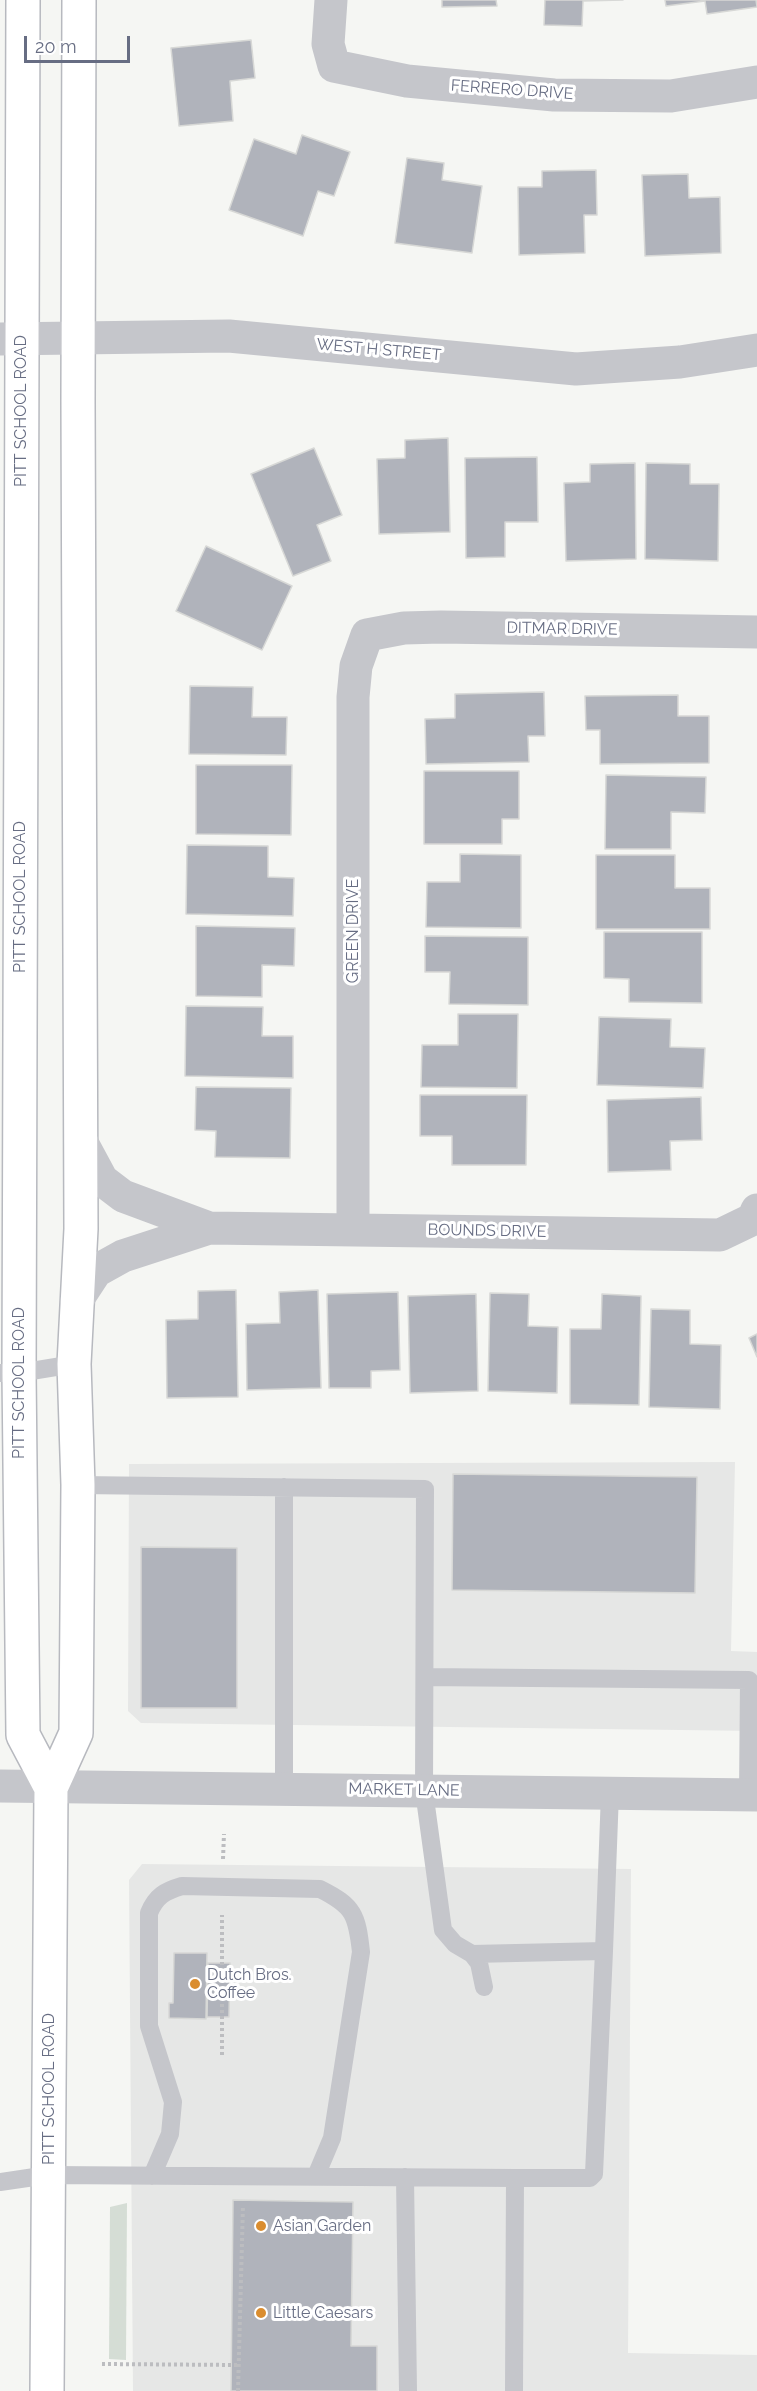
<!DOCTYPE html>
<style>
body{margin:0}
#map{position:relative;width:757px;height:2391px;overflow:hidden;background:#f5f6f3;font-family:Raleway,sans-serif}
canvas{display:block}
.scale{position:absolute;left:24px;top:36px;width:106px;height:27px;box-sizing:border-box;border:3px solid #676d83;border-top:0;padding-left:8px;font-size:18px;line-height:21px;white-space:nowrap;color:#676d83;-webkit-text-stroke:4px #fff;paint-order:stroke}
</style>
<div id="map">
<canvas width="757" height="2391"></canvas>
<div class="scale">20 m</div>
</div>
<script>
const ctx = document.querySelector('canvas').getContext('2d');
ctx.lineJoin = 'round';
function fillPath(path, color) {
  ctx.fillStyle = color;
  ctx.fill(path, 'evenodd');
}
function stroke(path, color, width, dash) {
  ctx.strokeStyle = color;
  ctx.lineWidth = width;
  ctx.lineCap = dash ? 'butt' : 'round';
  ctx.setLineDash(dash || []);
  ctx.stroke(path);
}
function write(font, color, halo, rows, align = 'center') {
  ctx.font = font + ' Raleway,sans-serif';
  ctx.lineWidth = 6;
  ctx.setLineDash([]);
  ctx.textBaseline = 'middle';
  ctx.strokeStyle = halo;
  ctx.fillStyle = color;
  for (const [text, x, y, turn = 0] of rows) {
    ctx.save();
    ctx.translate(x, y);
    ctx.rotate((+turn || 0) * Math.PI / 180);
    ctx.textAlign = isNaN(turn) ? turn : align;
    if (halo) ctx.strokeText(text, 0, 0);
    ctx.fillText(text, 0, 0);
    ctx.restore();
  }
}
fillPath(new Path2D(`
 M735,1462L731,1651L757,1652V1731L141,1723L128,1711L129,1464Z
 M142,1864L631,1869L628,2353L757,2355V2391H133L129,1880Z`), '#e6e7e6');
fillPath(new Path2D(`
 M127,2203L126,2360L109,2359L110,2207Z`), '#d5ddd5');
const building = new Path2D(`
 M442,0H496L497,6L442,7Z
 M545,0H623L583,1L582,26L544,25Z
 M665,0H756L757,7L707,14L705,1L666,6Z
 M251,40L255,78L230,81L233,121L179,126L171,48Z
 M302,135L350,152L334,196L318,191L303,236L229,210L254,139L296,154Z
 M407,158L444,163L442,180L482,186L472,253L395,243Z
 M596,170L597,215H584L585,253L519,255L518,187H542V171Z
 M688,174L689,198L720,197L721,253L645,256L642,175Z
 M448,438L450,532L379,534L377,459L405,458V440Z
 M314,448L342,515L317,525L331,561L293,576L251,474Z
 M537,457L538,522H505V557L466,558L465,458Z
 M635,463L636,559L566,561L564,483L590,482V464Z
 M646,463L690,464V484H719L718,561L645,559Z
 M206,546L292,586L262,650L176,611Z
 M190,686L253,687L252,717H287L286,755L189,754Z
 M544,692L545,736H528L529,762L426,764L425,719L455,718V694Z
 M678,695V716H709V763L600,764V730H586L585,696Z
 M196,765H292L291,835L196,834Z
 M424,771H519V819H502V844H424Z
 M606,775L706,777L705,813L671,812V849H605Z
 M187,845L268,846V877L294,878L293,916L186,914Z
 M460,854L521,855V928L426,927L427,882H460Z
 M596,855H675V888H710V929H596Z
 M196,926L295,928L294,966L262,965V997L196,996Z
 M604,932H702V1003L629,1002V979L604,978Z
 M425,936L528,937V1005L449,1004L450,972H425Z
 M186,1006L263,1007L262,1036H293V1078L185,1076Z
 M458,1014H518L517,1088L421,1087L422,1045H458Z
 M599,1017L671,1019L670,1047L705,1048L703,1088L597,1085Z
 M196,1087L291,1088L290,1158L215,1157L216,1131L195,1130Z
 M420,1095H527L526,1165H452V1136H420Z
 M701,1097L702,1140L670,1141L671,1170L608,1172L607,1100Z
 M236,1290L238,1397L167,1398L166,1320L198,1319V1291Z
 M318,1290L321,1388L247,1390L246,1324L280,1323L279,1292Z
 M398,1292L400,1370L371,1371V1388H329L327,1294Z
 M490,1293L529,1294L528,1326L558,1327L557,1393L488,1391Z
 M476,1294L478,1391L410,1393L408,1296Z
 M602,1294L641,1296L639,1405L570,1404V1329H601Z
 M651,1309L690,1310V1344L721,1345L720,1409L649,1407Z
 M757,1334V1357L749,1338Z
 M453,1474L697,1477L695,1593L452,1590Z
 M141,1547L237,1548V1708H141Z
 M174,1953H207L206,2019L169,2018V2003H173Z
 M208,1963H230L229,2017H207Z
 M233,2200L353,2202L351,2346H377V2391H231Z`);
fillPath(building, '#b0b3bb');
stroke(building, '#d7d8d6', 1.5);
const secondary = new Path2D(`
 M23,0L19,1373L23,1735L51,1788
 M47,2391L51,1788L76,1733L78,1485L74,1364L81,1229L78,401L79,0`);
stroke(secondary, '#b7b9bf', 36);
stroke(new Path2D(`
 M223,1859L224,1834
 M222,2055V1915
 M102,2364L239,2365
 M238,2391L243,2205`), '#bcbdc0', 4, [3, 3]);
stroke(new Path2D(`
 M0,1373H19L74,1364
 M78,1485L425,1489L424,1791L443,1930L455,1944L472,1954L479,1963L484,1987
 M284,1487V1789
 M425,1677L749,1680L748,1795
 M472,1954L604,1951L610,1793
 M152,2176L170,2134L173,2102L149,2026V1913C156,1896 165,1891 182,1886L320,1889C354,1906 357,1915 361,1952L332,2138L316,2176
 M405,2177L408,2391
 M515,2178H590L594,2174L604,1951
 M0,2182L48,2175L515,2178L514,2391`), '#c5c6cb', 18);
stroke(new Path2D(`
 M331,0L328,44L334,66L407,81L554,95L671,96L757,82
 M0,339L229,336L576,369L680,362L757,350
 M81,1141L102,1180L123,1196L209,1228
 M353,1229V697L356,666L367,635L404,628L441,627L757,632
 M77,1300L96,1271L123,1256L209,1228L720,1235L753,1219L757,1210
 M0,1786L757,1795`), '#c5c6cb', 33);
stroke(secondary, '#fff', 33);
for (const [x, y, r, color] of [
 [195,1984,6,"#da8d2f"],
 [261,2226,6,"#da8d2f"],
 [261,2313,6,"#da8d2f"]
]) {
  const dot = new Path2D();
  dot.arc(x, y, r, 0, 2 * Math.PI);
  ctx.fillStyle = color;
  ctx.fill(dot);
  stroke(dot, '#fff', 2);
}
write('16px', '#676d83', '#fff', [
 ["FERRERO DRIVE",512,90,4],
 ["WEST H STREET",379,350,5],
 ["PITT SCHOOL ROAD",21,411,-90],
 ["DITMAR DRIVE",562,629,1],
 ["PITT SCHOOL ROAD",20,897,-90],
 ["GREEN DRIVE",353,931,-90],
 ["BOUNDS DRIVE",487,1231,1],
 ["PITT SCHOOL ROAD",19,1383,-90],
 ["MARKET LANE",404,1790,1],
 ["PITT SCHOOL ROAD",49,2089,-90]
]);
write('16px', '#676d83', '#fff', [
 ["Dutch Bros.",207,1975],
 ["Coffee",207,1993],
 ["Asian Garden",273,2226],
 ["Little Caesars",273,2313]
], 'left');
</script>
